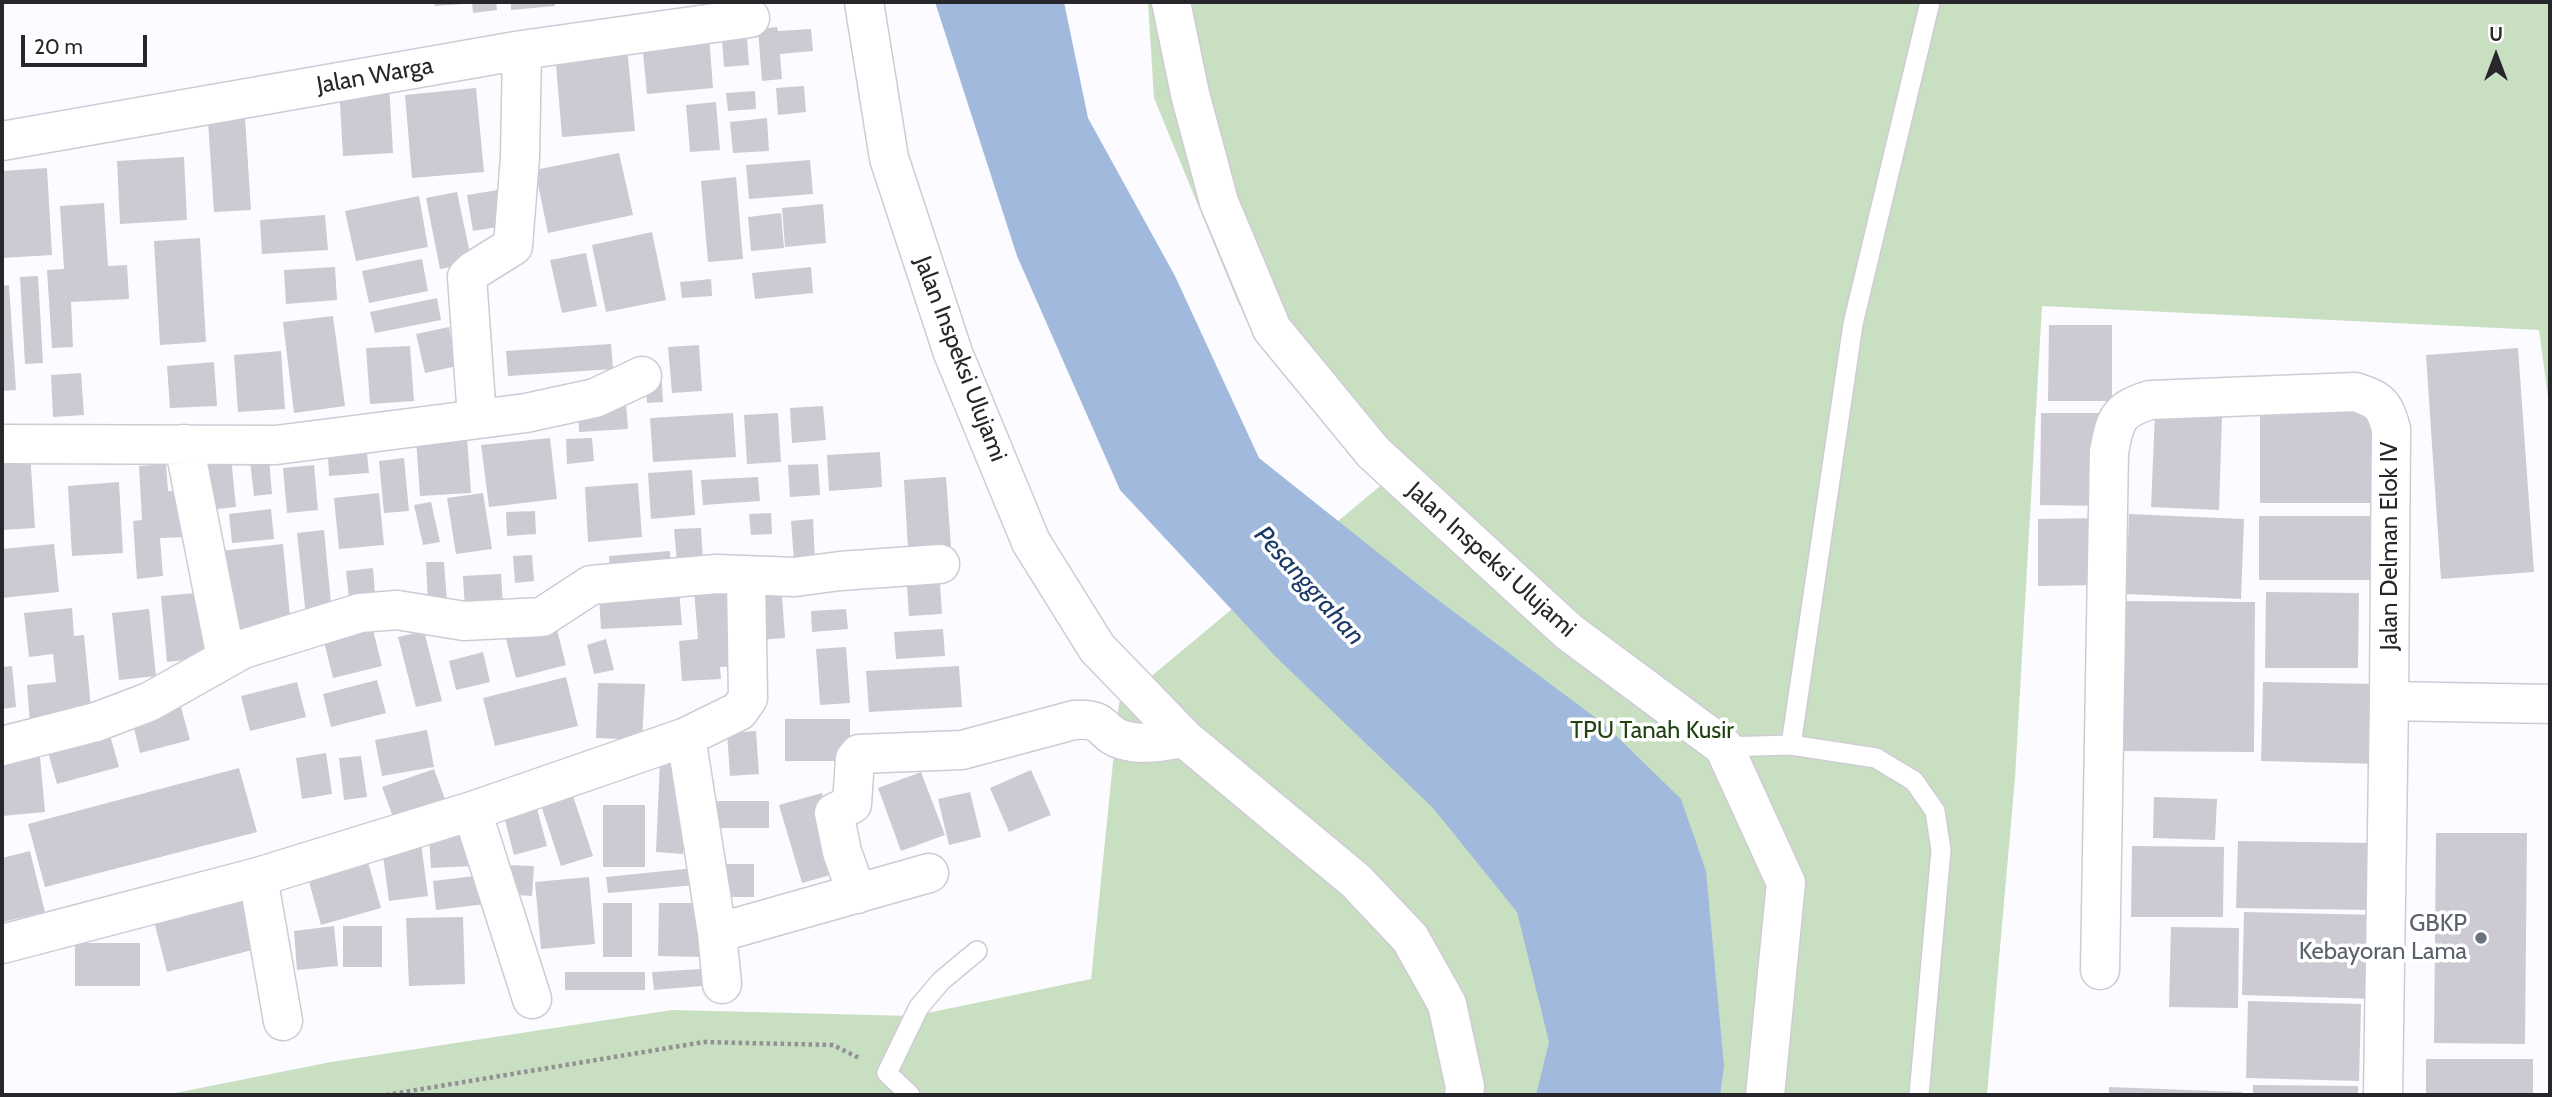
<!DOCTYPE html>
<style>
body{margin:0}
#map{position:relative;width:2552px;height:1097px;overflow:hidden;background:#fcfbff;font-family:Cabin,sans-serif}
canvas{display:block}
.frame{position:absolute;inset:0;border:4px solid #27262a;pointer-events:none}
.north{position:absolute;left:2461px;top:21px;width:70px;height:70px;-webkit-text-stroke:5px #fff;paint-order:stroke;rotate:0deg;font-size:19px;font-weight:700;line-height:28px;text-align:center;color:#27262a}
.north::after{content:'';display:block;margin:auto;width:24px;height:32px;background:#27262a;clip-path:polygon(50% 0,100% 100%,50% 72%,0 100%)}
.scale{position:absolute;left:21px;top:35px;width:126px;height:32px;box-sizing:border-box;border:4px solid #27262a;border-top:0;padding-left:9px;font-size:21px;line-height:24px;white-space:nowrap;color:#27262a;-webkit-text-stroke:5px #fff;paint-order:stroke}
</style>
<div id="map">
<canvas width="2552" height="1097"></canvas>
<div class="frame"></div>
<div class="north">U</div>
<div class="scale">20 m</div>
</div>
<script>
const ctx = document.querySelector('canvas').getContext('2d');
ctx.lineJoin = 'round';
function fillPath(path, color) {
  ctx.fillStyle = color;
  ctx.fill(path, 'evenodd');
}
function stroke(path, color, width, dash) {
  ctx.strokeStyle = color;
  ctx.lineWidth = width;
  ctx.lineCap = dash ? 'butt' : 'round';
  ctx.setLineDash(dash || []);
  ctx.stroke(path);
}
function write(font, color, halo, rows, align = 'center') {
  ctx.font = font + ' Cabin,sans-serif';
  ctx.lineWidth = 7;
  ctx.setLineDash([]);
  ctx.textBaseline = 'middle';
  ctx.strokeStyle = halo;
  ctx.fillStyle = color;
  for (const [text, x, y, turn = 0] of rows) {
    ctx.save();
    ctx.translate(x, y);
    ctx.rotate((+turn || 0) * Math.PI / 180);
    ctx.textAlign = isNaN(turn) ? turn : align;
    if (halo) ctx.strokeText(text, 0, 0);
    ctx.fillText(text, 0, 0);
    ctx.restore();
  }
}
fillPath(new Path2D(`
 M1148,2H2550V412L2539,330L2042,306L2015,778L1987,1095H165L331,1062L672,1010L913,1016L1091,979L1119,703L1391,477L1239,305L1154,98Z`), '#c9dfc2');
fillPath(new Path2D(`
 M935,2H1064L1088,118L1175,276L1259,458L1430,594L1604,724L1681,799L1706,871L1724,1066L1720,1095H1536L1549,1042L1517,912L1433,808L1276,657L1120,490L1017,256Z`), '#a0b9dd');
fillPath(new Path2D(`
 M434,2H464V4L435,6Z
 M472,2H496L497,10L473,13Z
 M511,2H555V6L511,10Z
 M777,27L778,31L811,29L813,51L780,54L782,79L762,81L758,29Z
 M709,36L713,88L647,94L642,42Z
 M747,38L749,65L724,67L722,40Z
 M627,47L635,131L562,137L555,53Z
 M389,83L393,153L343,156L339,86Z
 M804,86L806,112L778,115L776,88Z
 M476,88L484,172L412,178L405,95Z
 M755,91L756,109L728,111L726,93Z
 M716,102L720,150L690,152L686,105Z
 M245,118L251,210L214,212L208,121Z
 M767,118L769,151L733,153L730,122Z
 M619,153L633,215L548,233L535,170Z
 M184,157L187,220L120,224L117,161Z
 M810,160L813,194L749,199L746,165Z
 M47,168L52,255L2,258V171Z
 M736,177L743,259L708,262L701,181Z
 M498,190L504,226L473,231L467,195Z
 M457,192L472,263L440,269L426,198Z
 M419,196L428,247L356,261L345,211Z
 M104,203L108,266L127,265L129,299L71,302L73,347L52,348L47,270L64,269L60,206Z
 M823,204L826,243L785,247L782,208Z
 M781,213L784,248L751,251L748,217Z
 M325,215L328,250L262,254L260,220Z
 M652,232L666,300L606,312L592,245Z
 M200,238L206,342L160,345L154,241Z
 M586,253L597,306L562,313L550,260Z
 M422,259L428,291L369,303L362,271Z
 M335,267L337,300L286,304L284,270Z
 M811,267L813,293L755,299L752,273Z
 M38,276L43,363L25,364L20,277Z
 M711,279L712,296L682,298L680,282Z
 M9,285L16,390L2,391V286Z
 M437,298L441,320L375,333L370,312Z
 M333,316L345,406L294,413L283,322Z
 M2049,325H2112V401H2048Z
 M449,327L457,366L425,373L416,334Z
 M611,344L613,369L508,376L506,351Z
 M699,345L702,391L672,393L668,347Z
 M410,346L414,401L370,404L366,348Z
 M2518,348L2534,572L2441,579L2426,355Z
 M281,351L285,409L238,412L234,355Z
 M214,362L217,406L170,408L167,366Z
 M645,367H661L663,402L647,403Z
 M81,373L84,415L53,417L51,375Z
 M626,403L628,429L579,432L578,406Z
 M823,406L826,440L792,443L790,408Z
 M2260,410H2381V503H2260Z
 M733,413L736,457L653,462L650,418Z
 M778,413L781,462L747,464L744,415Z
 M2041,413H2103L2102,506L2040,505Z
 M2155,413L2222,416L2219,510L2151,507Z
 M467,436L471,493L420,496L416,439Z
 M550,438L557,499L489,507L481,445Z
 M592,438L594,461L567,464L566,439Z
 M230,447L236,507L207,510L202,450Z
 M30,452L35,528L2,530V454Z
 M880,452L882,487L829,491L827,455Z
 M367,453L369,473L329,476L328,457Z
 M404,458L409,511L384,513L379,461Z
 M269,459L272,494L254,496L250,461Z
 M166,464L168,491L184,490L186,537L160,538L163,576L137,579L133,521L142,520L139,466Z
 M818,464L820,495L790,497L788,465Z
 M314,465L318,510L287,513L283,468Z
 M692,470L695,515L651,519L648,473Z
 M758,477L760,501L703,505L701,480Z
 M946,477L951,547L908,549L904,480Z
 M119,482L123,553L72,556L68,486Z
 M638,483L642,537L588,542L585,487Z
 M379,493L384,545L339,549L334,498Z
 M483,493L492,549L456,554L447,498Z
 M431,502L440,542L423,545L414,505Z
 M271,509L274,539L232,543L229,514Z
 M535,511L536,534L507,536L506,512Z
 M771,513L772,534L751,535L749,514Z
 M2129,514L2244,519L2241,599L2126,594Z
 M2259,516H2372V580H2259Z
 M2100,518L2101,585L2038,586V519Z
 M813,519L815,560L794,561L791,521Z
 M701,528L703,561L677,562L674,529Z
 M324,530L332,614L306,616L297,533Z
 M54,544L59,592L2,598V549Z
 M283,544L291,627L228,633L220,551Z
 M670,551L671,570L610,574L609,556Z
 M532,555L534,581L515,583L513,556Z
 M426,562H444L447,603L428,604Z
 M373,568L375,595L349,598L346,571Z
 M501,574L503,606L465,609L463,576Z
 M940,583L942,614L909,616L907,585Z
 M736,587L741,666L720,667L721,679L682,681L679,641L698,639L694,590Z
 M679,590L682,625L601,629L599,595Z
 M207,592L214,657L167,662L161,596Z
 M2266,592L2359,593L2358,668H2265Z
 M782,595L785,638L758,640L755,597Z
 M2121,601L2255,602L2254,752L2120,751Z
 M72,608L74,636L84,635L92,718L30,723L27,685L56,682L53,654L29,657L24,613Z
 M149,609L156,676L119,680L112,613Z
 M846,609L848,629L812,632L811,611Z
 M371,622L382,666L333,678L322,634Z
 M555,622L566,665L516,678L505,635Z
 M943,629L945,656L896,659L894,632Z
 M424,631L442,701L416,707L398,637Z
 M606,639L614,670L594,674L587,645Z
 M846,647L850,703L820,705L816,649Z
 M483,652L490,682L456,690L449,661Z
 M12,666L16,707L2,709V667Z
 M959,666L962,707L869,712L866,671Z
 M566,677L578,726L495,746L483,698Z
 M377,680L386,713L331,727L323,694Z
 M297,682L306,717L250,731L241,696Z
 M2263,682L2380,684L2378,764L2261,761Z
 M598,683L645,684L642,740L596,738Z
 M181,707L190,740L140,753L132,720Z
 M785,719H850V761H785Z
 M107,725L119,767L57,784L45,742Z
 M427,730L434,767L382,776L375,740Z
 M756,731L759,774L730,776L727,733Z
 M326,753L332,794L302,799L296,758Z
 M40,756L45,812L2,816V759Z
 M361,756L367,797L344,800L339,758Z
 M660,760L686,761L683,854L656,852Z
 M239,768L257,832L45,887L28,824Z
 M434,769L445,799L393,817L382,787Z
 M1031,770L1051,815L1009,832L990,788Z
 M921,772L945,835L901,851L878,788Z
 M571,790L593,856L561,866L539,799Z
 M970,792L981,837L949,845L938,799Z
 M822,793L845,871L802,883L779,805Z
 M2154,797L2217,799L2215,840L2153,838Z
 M535,801L547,846L514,855L502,809Z
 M717,801H769V828H717Z
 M603,805H645V867H603Z
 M2436,833H2527L2525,1044L2434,1043Z
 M472,834L474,866L431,868L429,836Z
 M2238,841L2374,843L2373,910L2236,908Z
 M421,843L428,896L389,901L382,848Z
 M2132,846L2224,847L2223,917H2131Z
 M30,851L45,912L2,922V858Z
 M366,855L381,908L321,925L306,871Z
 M720,864H754V897H720Z
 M505,865L534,866L532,896L503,894Z
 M704,867L706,884L608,893L606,877Z
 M483,875L486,904L436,910L433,881Z
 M589,877L595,944L541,949L535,882Z
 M247,898L260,948L167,972L154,921Z
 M603,903H632V957H603Z
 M659,903H703L702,957L658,956Z
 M2244,912L2379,915L2377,999L2242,995Z
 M463,917L465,984L409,986L406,918Z
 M334,926L338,966L297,970L294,931Z
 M343,926H382V967H343Z
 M2171,927L2239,928L2238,1008L2169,1007Z
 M75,943H140V986H75Z
 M701,969L702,986L654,990L652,972Z
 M565,972H645V990H565Z
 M2248,1001L2361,1004L2359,1081L2246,1078Z
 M2426,1059H2533V1095H2426Z
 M2253,1085L2358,1086V1095H2253Z
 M2109,1087L2242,1092V1095H2109Z`), '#cecad4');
const lane = new Path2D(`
 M1791,745L1876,758L1914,781L1935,811L1941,850L1919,1095
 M1724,747L1791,745L1853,324L1930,2
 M910,1095L887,1073L919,1007L941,981L977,951`);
const street = new Path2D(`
 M864,2L889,158L953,353L1031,542L1097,648L1184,738L1356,881L1410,938L1447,1004L1465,1087L1464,1095
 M1171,2L1190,94L1219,202L1272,329L1373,452L1569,632L1724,747L1786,883L1765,1095
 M2,141L522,50L750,18
 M477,418L467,277L473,271L513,246L520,157L522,50
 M2,444L276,445L526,413L595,398L642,376
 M184,444L226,658
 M2389,701L2550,704
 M686,737L717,933L722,984
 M2,746L96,722L149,702L243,649L360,613L397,610L464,621L542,617L591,585L717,574L795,577L840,571L940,564
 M472,811L686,737L739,711L748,698L746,576
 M258,877L283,1021
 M857,894L842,852L834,813L852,804L855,759L859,754L962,750L1074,720C1108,717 1100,734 1123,740C1143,746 1164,741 1184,738
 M717,933L929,873
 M2,944L258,877L472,811L532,999
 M2100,970L2109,452C2115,420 2117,410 2150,400L2355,392C2379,400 2384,403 2391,429L2389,701L2383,1095`);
stroke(lane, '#cecbd5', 22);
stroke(street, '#cecbd5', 41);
stroke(new Path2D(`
 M386,1095L704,1042L833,1045L859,1058`), '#919094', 4.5, [3.5, 3.5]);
stroke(lane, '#fff', 19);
stroke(street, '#fff', 38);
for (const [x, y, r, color] of [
 [2481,938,7,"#6b7280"]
]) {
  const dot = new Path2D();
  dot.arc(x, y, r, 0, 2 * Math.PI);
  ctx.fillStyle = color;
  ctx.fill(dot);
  stroke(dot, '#fff', 2.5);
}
write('24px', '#27262a', '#fff', [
 ["Jalan Warga",375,76,-10],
 ["Jalan Inspeksi Ulujami",960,359,69],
 ["Jalan Delman Elok IV",2390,546,-90],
 ["Jalan Inspeksi Ulujami",1491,560,42]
]);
write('24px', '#1f4311', '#fff', [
 ["TPU Tanah Kusir",1652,731]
]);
write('24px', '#5b616d', '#fff', [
 ["GBKP",2467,924],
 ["Kebayoran Lama",2467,952]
], 'right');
write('italic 26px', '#1a3a68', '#fff', [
 ["Pesanggrahan",1309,586,48]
]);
</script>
